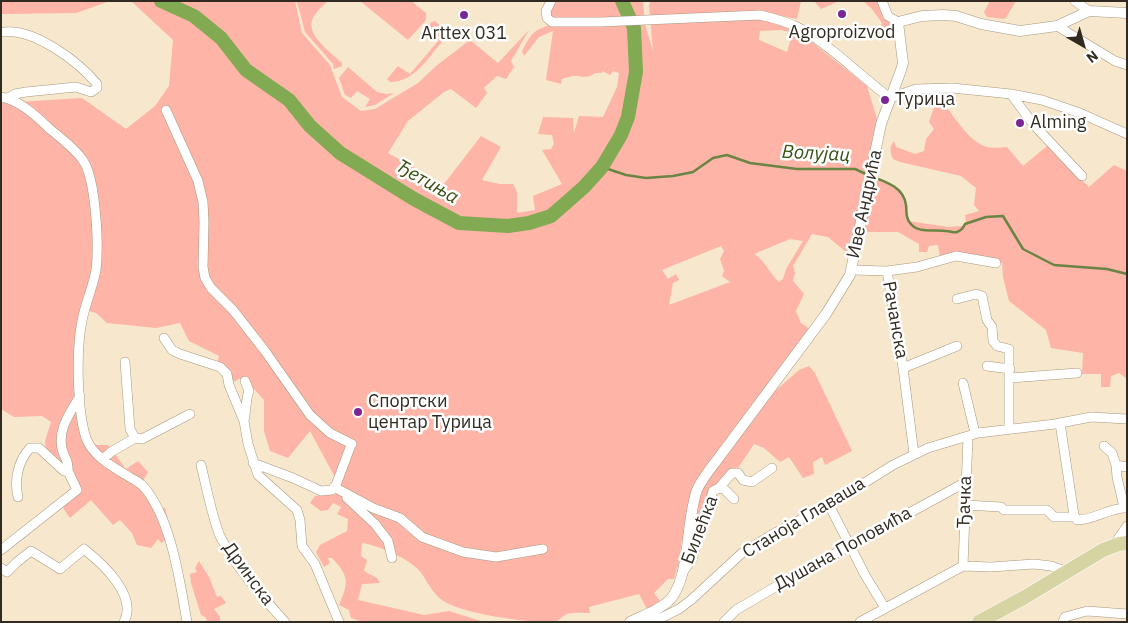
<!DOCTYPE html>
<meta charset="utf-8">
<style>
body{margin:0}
#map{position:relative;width:1128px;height:623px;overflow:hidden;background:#f7e7cd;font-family:"IBM Plex Sans",sans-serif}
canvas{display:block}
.frame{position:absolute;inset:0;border:2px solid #302a20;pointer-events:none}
.north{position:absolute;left:1058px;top:20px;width:50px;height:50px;-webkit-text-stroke:4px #fff;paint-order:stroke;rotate:142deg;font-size:14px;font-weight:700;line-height:20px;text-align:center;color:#302a20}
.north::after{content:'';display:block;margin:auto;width:18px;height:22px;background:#302a20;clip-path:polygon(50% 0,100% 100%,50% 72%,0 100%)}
</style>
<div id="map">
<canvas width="1128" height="623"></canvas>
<div class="frame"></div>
<div class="north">N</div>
</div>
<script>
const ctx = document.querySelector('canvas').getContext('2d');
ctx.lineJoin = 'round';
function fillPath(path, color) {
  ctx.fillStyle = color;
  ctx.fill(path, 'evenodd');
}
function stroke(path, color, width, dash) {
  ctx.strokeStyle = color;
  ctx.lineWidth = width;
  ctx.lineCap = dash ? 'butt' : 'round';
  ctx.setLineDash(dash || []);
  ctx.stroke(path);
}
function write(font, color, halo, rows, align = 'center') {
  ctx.font = font + ' "IBM Plex Sans",sans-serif';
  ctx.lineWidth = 5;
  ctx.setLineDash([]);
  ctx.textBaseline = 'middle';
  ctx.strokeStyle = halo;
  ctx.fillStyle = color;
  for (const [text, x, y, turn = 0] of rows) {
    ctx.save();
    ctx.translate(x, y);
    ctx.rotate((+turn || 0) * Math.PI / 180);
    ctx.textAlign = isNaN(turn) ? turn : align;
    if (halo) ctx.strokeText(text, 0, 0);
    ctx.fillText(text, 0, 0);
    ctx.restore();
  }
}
fillPath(new Path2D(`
 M1,1H110L76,13L1,14Z
 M131,1H295L302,33L330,65L342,97L361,111L375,109L418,83L436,66L470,40L498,63L529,30L511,61L514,67L506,79L497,76L484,88L487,93L476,108L451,89L444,92L408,121L388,153L444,184L481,136L501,147L482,180L500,184H513L517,192V213L535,210L533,196L562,184L542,150L551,149L554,144L552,135L538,134L543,117L573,118L574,133L579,116L603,117L617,87L619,73L613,71L610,75L602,71V73H595C588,79 583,76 575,76C570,76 566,78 562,79L561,84L546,80L553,31L539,37L524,56L522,51C526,44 529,36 536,31C542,27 548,27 553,21L548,17L552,1H643L645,24L653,51L649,5L651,1H801L797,19L781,16L791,27L789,32L781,30L760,31L759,40L787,52L794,28L867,86L878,122L851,256L828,237L812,234L793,266L795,273L793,281L804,294L796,311L801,323L810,329L780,368L774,392L799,370L809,366L815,373L852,451L825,465L822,457L813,462L814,474L803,478L789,457L780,462L764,448L754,444L724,489L710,491L695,540L682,539L679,562L674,579H668L654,593L660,601L647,609L639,594L589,607L590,613C583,613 573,612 567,614C562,616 559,621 554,622C530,623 472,615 449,604C435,598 430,586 422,574C413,560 378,545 362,543L361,556L367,560L364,571L377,578L380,583L362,584L358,600L424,615L449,611L484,622L360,621L351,618L349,610L339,605C349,582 349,576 332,558H328L330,563L324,567L316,552L320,545L347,531L348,519L337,514L341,507L333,503L328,510L321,511L310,503L315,496L337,494L342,496L344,494L310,431L288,458L270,451L264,431V400L243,377L233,382L231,374L217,364L219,356L189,341L180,323L156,328L107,323L96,313L82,309L76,406L93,445H108L126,469L138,461L148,472L143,481L152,506L165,508L172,535L161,543L158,539L151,548L137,545L132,533L120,520L113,525L91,500L70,518L63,508L78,489L46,450L45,441L51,422L42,416L14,417L1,409V103L82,98L126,129L155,106L169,86L173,40ZM790,239L803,241L786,269L783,279L779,282C770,274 764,259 754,254ZM721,246L724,251L720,259L724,271L722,276L730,282L669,305L673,283L679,280L676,274L668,279L662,270Z
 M297,1H327C322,7 314,14 312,20C307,37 332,53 342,63V66L334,69L333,64L305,32Z
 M360,1H411L426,13V20L408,40Z
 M814,1H839L821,9Z
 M863,1H879L892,27L896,41L888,36H874L872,34L876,33L882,23L872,9Z
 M990,1H1016L1005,19L987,17L984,12Z
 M435,21L444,29L446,36L443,41L426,27L432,22Z
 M439,40L442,42C427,59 414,82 390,82L387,79L398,66L410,74Z
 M348,67L377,92L386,94L394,93L375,105L365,107L370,99L357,91L351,98L345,95L339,78Z
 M938,96C950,110 964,135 980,144C987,149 999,148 1007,147L1023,166L1047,146L1089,187L1114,165L1127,171V379L1119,373L1111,376L1110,387H1101V374H1082L1083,353L1051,348L1046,330L1009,301L1003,277L1002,263L968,256L940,258L938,245L929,246L927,252H919V244L898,232H862L877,158H881L878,178C902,189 906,194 908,221L948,227L963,226L966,221L965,215L979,211L974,205L976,188L961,176L900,162L893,159C890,152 889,147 894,141L896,147L915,154L924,151L926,139L934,129L929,122Z
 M199,561L209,577L217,597L221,596L226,603L214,609L220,617V622H208L205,617L201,615L191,583L190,574L197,572L195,568Z`), '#feb4a7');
stroke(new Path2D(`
 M602,167L626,175L646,178L673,176L693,172L713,158L727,155L750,163L797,169H855L868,175
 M873,177C887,182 904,188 906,205C907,212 905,217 910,223C918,234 934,229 946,231C950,231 954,233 957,232C962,230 963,228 965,224L986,217L1003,216L1023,249L1054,265L1107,269L1127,274`), '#698443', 2.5);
stroke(new Path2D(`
 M161,1L194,16L221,38L246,70L289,100L310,126L340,153L414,199L459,223L508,226L529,223L551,216L584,187L602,167L621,135L628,117L636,72L634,28L622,1`), '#81aa52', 14);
const minor = new Path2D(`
 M551,1L546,11L547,18L552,22H601L760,15C773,18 785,21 797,27C831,45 859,75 890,98L916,89L952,88L1011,94L1042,100L1080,113L1127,134
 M882,1L888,16L898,22
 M1075,1L1089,11
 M1057,26L1115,61L1127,65
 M4,32C34,28 79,62 97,84V88L91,92L76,87L26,92L15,94L8,98
 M1011,94L1033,124L1082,176
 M1,97C20,100 37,117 51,130C60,137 79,153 84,162C96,182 99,246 96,270C93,287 85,304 82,321C76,350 77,410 86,438C93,457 115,468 131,478C135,480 140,483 143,486C171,517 180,582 187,622
 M166,110L198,181L203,202L204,222L203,267L205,278L211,288L233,310L265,351L310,415L330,433L352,444
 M852,270L887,271L917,267L956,256L996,263
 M887,271L903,368L914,454
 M957,299L976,294L982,296L987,320L992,327L993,341L997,346L1009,349V428
 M164,338L172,350L180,354L220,367L227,374L229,385L244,421L248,444L258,475L297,510L300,520L302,546L315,564L339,622
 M125,362L130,429L135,438
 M987,366L1010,369
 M903,368L957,346
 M1010,378L1077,373
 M963,383L975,433
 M244,421C246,413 246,397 249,391L245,381
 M1060,423L1074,515L1077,520C1095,520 1110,507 1127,508
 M1104,446L1112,453L1116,465L1117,477L1124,507
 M103,459L111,452L135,438L142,439L190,414
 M253,463L293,478L321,491L332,490L336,485L351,445
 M201,465C206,485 212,517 220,536C236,568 261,595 285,622
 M1116,465L1127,467
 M334,487L373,508L400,518L422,537L463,552L496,557L543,549
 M719,488L724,489L734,499
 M18,497C14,480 18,461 30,448H39L64,471H68C69,461 66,461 63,452C56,431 70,413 80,396
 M347,498L375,524L388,541L392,558
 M829,505L865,575L885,608
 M965,505L1001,507L1004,510H1047L1054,517H1075
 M1113,546L1127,526
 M1,550L77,490L68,471
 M963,566L968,437
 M1,568L7,572L17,562L31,551L60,569L84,549C103,564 138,596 124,622
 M683,572L692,559L713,491L719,488L732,473H738L743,480L752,482L772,468
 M644,622L663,617L679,609L691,600L742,553L773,534L829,505L893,465L928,448L978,433L1055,424L1091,417L1127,419
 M724,622L736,610L794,576L966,482
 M860,622L963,566L991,567L1034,564L1051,566L1068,572
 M1063,622L1065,617L1087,611L1127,614`);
const tertiary = new Path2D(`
 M630,622C642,616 665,608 673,596C690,571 686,521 697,490C701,481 708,472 714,464L826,314L850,275L881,124L901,70L903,63L898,22L922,16L943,15L956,16L981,24L1020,31L1057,26L1089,11L1127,13`);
const primary = new Path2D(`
 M979,622L1025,597L1103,550L1119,544L1127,543`);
stroke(minor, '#a7987f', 10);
stroke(tertiary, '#a7987f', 11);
stroke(primary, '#fff', 15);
stroke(minor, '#fff', 9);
stroke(tertiary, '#fff', 10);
stroke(primary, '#d7d4a4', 14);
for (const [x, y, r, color] of [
 [842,14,5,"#7a2796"],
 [464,15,5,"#7a2796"],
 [885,100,5,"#7a2796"],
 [1020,123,5,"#7a2796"],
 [358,412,5,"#7a2796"]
]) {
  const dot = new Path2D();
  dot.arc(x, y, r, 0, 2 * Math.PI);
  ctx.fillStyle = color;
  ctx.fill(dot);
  stroke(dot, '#fff', 2);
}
write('18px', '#302a20', '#fff', [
 ["Agroproizvod",842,33,"center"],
 ["Arttex 031",464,34,"center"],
 ["Турица",895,100],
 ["Alming",1030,123],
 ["Спортски",368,402],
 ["центар Турица",368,423]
], 'left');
write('18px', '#302a20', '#fff', [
 ["Иве Андрића",865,204,-78],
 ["Рачанска",895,320,80],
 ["Ђачка",965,502,-88],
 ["Станоја Главаша",804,518,-31],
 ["Билећка",700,530,-69],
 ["Душана Поповића",843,549,-29],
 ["Дринска",248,574,54]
]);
write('italic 19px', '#365011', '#fff', [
 ["Волујац",816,154,3],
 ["Ђетиња",427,182,30]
]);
</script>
